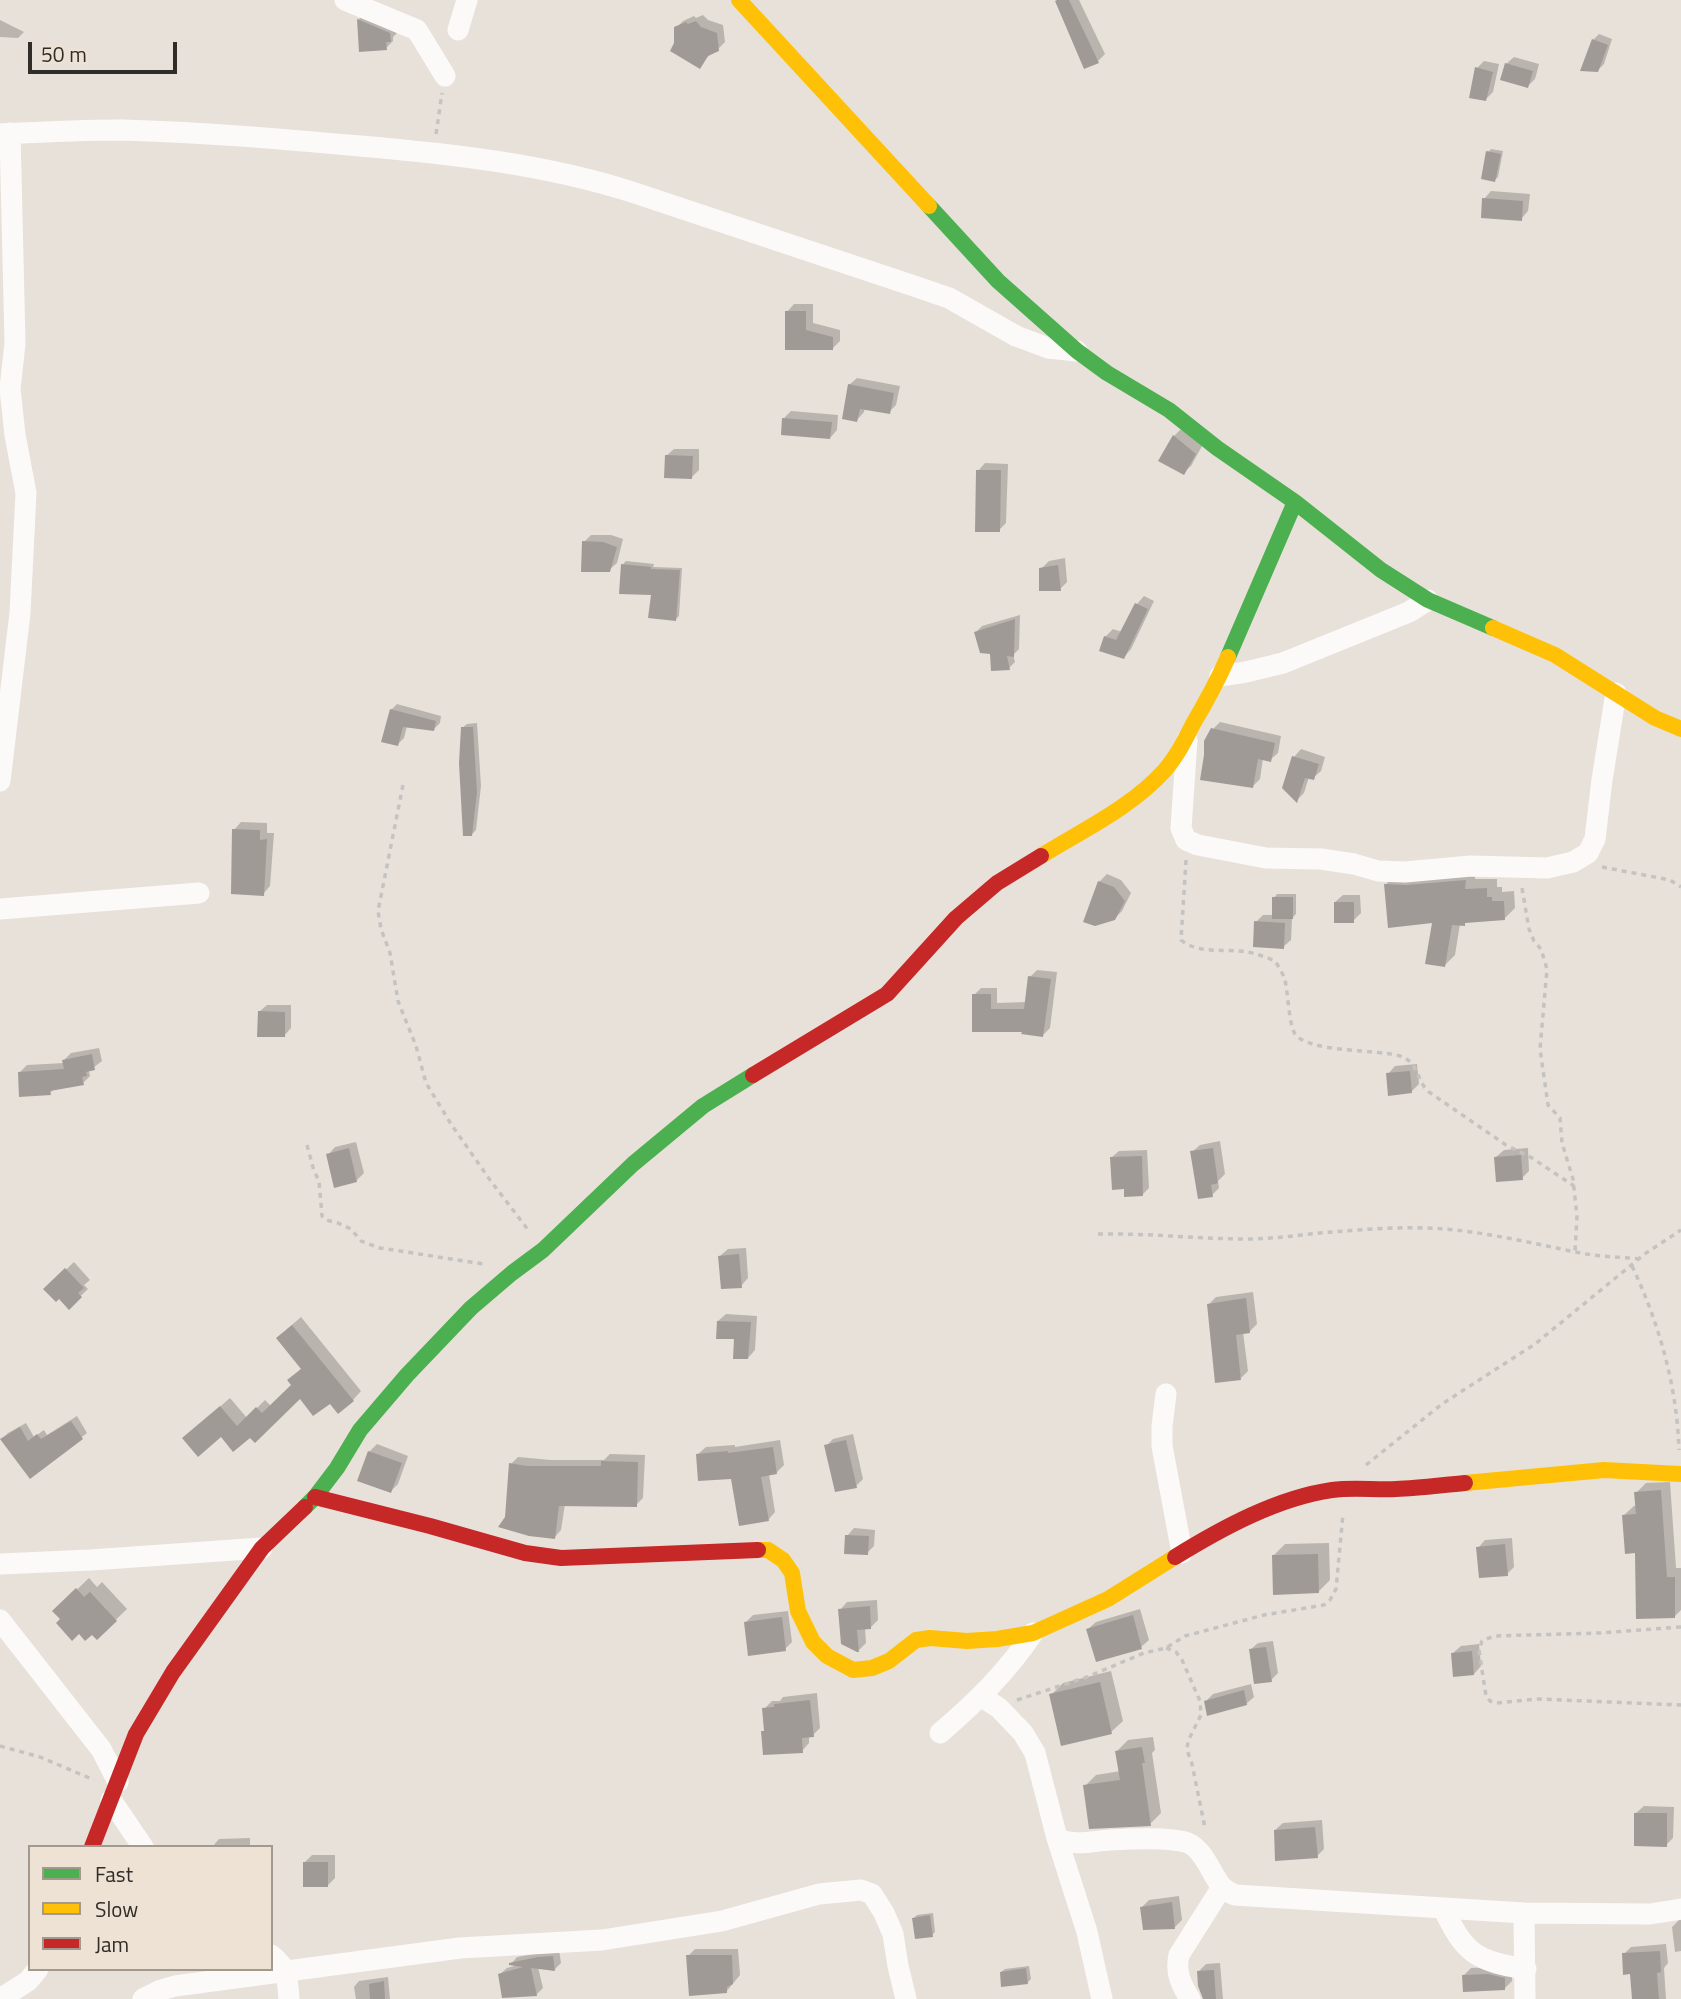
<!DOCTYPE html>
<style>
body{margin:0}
#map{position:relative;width:1681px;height:1999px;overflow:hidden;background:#e8e1da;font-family:"Titillium Web",sans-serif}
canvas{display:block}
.legend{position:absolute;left:28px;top:1845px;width:245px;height:126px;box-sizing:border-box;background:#eee2d4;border:2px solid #a2998f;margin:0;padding:9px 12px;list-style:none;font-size:21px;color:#302c27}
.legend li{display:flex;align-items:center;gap:14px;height:35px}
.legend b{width:35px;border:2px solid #a2998f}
.scale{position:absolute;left:28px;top:42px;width:149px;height:32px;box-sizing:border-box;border:4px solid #302c27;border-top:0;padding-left:9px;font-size:21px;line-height:24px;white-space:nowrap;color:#302c27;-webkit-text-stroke:5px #eee2d4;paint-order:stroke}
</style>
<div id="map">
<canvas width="1681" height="1999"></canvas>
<ul class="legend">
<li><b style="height:9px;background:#4caf50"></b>Fast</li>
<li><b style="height:9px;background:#ffc107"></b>Slow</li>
<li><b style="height:9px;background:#c62828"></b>Jam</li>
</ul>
<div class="scale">50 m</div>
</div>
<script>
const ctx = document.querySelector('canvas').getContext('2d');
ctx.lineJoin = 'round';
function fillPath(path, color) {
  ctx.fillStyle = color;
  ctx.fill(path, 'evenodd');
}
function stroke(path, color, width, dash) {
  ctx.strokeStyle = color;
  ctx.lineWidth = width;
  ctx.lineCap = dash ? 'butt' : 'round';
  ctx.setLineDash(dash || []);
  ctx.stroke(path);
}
fillPath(new Path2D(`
 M1058,0H1079L1105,54L1098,61Z
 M365,13L397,33L393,37V41L386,48L358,20Z
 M703,15L708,20L723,25L725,42L718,49L711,53L699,67L676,44V28L683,21L694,16L696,18Z
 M0,20L24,32L18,38L0,37Z
 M1599,34L1612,39L1604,64L1598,70L1593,40Z
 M1514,57L1539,64L1535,79L1528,86L1506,64Z
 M1484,61L1499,64L1493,92L1485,100L1477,68Z
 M1491,149L1503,151L1498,177L1495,180L1488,152Z
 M1491,191L1530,194L1528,211L1521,219L1484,199Z
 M794,304H813V323L840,330V341L832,349L787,348V312Z
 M857,378L900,386L896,405L889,412L865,408L864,412L857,420L849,385Z
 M791,411L838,415L837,430L830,438L784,418Z
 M1181,429L1202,446L1191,466L1183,473L1174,436Z
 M674,449H699V470L691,478L666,456Z
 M985,463L1008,464L1006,523L999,530L978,471Z
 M591,535H611L623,539L617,563L609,570L584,542Z
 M1065,558L1067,582L1060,589L1041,569L1049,561Z
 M626,561L654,564L653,567L682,568L679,616L676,619L623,564Z
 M1144,596L1154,601L1131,649L1124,657L1105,637L1113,629L1122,632L1137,604Z
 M1020,615L1019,649L1013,655L1015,662L1009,668L992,653L976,632L982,626Z
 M397,704L441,716L440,723L434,729L407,726L404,738L398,744L391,710Z
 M1220,722L1281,736L1278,753L1270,760L1263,758L1260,779L1253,786L1213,729Z
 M477,723L481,786L476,830L471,835L462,728L467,724Z
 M1301,749L1325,757L1321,771L1313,778L1309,777L1304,793L1297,800L1284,787L1294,757Z
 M241,822L267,823V833H274L270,886L263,894L234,830Z
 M1475,870V879H1497V887H1502V892L1514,891L1515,908L1505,918L1468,921L1464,924H1460L1455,955L1445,965L1434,921L1385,885L1396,875Z
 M1107,874L1121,880L1131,893L1122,911L1114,919L1099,882Z
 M1277,894H1296V914L1292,918L1291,940L1283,947L1256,922L1263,915H1274V898Z
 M1343,895H1360L1361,913L1353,921L1335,902Z
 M1037,970L1057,972L1050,1028L1043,1035L1024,1030L974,1031V995L981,988H997V1003L1027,1002L1030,977Z
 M267,1005H291V1028L284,1036L259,1012Z
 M99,1048L102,1061L89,1071L90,1076L83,1083L55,1088L50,1093L20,1072L27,1065L64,1063V1060L71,1053Z
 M1417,1064L1419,1084L1411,1092L1388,1074L1395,1066Z
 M1220,1141L1225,1174L1218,1181L1219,1188L1212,1195L1192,1152L1200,1145Z
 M356,1142L364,1173L356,1181L328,1155L335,1147Z
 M1528,1148L1529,1171L1522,1178L1496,1157L1504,1150Z
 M1147,1150L1149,1188L1142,1195L1125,1188L1112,1157L1119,1151Z
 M746,1248L748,1278L741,1286L720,1256L728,1249Z
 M74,1262L90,1280L84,1285L88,1289L69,1307L60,1297L46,1289Z
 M1253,1292L1257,1324L1250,1331L1243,1332L1248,1371L1241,1378L1209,1304L1216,1297Z
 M726,1314L757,1316L755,1350L748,1358L736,1338L718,1321Z
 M301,1317L361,1391L353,1400L330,1401L301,1396L250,1435H222L193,1430L230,1398L247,1418L265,1400L271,1406L293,1385L289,1380L302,1368L287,1329Z
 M77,1416L87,1433L30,1477L2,1439L8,1433L26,1423L34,1437L44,1430L47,1435Z
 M853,1434L863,1479L856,1486L826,1446L833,1439Z
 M780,1440L784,1465L776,1473L769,1474L775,1512L768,1520L733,1477L698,1454L706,1447L735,1445V1447Z
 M377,1444L408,1456L398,1484L391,1491L369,1452Z
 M610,1454L645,1455L643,1498L636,1505L565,1504L561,1530L554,1538L507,1518L511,1464L518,1457L551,1460H604Z
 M1670,1482L1676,1568H1681V1610L1675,1616L1637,1551L1624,1515L1634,1506L1637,1505L1636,1493L1646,1483Z
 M854,1528L875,1530L874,1546L867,1553L847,1536Z
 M1512,1538L1514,1567L1507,1574L1478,1548L1485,1540Z
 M1329,1543L1330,1580L1318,1592L1273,1556L1285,1544Z
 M89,1578L97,1587L102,1582L127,1609L97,1638L92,1632L62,1619L66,1600Z
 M877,1600L878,1620L871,1627L865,1628L866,1643L859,1650L840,1610L847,1602Z
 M1140,1609L1149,1640L1141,1647L1088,1629L1096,1622Z
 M788,1611L792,1642L785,1649L746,1622L753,1615Z
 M1273,1641L1278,1673L1271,1680L1250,1650L1258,1643Z
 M1479,1644L1481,1666L1474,1674L1453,1653L1461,1646Z
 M1111,1671L1123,1721L1111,1732L1051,1695L1063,1683Z
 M1251,1684L1254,1697L1246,1704L1206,1701L1213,1694Z
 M817,1693L820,1728L813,1735L809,1736V1743L802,1751L763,1732L766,1729L764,1709L772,1701H780L783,1697Z
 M1153,1737L1155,1750L1152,1753L1161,1813L1150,1824L1085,1786L1096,1775L1121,1771L1117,1751L1128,1740Z
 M1644,1806L1674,1807L1673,1838L1666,1845L1636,1813Z
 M1322,1820L1324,1849L1317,1856L1275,1830L1283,1823Z
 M250,1838V1847H212L219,1839Z
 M312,1855H335V1878L328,1885L305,1862Z
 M1179,1896L1182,1920L1175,1927L1142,1907L1149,1900Z
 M933,1913L935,1932L932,1935L914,1918L917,1915Z
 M1679,1920H1681V1951L1675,1952L1672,1927Z
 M1666,1944L1668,1963L1664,1968L1666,1999H1634L1632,1972L1624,1954L1631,1947Z
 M695,1949H738L740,1975L726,1992L688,1956Z
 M559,1950L561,1963L554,1970L538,1967L543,1988L536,1995L500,1974L507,1968L518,1965L511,1964L517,1957Z
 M1220,1963L1223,1999H1205L1198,1972L1206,1964Z
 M1029,1966L1031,1979L1028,1982L1001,1972L1005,1969Z
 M1496,1967L1512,1971V1981L1505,1988L1464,1975L1471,1968Z
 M388,1977L390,1999H356L354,1987L359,1981Z`), '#0003');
fillPath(new Path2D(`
 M1057,0H1069L1099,63L1084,69L1055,1Z
 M357,19L390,33L391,42H386L387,50L359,52Z
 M696,21L701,27L717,33L719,51L708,56L700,69L670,51L674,43V27L686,22L688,24Z
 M1592,39L1608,45L1598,72L1580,71Z
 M1505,63L1533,71L1528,88L1500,80Z
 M1475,67L1493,72L1486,101L1469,98Z
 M1486,151L1501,154L1495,182L1481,179Z
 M1482,198L1523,201L1522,221L1481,218Z
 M785,311H806V330L833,337V350H785Z
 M848,384L894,393L890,414L860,409L857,422L842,419Z
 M782,418L832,422L830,439L781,435Z
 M1173,435L1196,454L1184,475L1158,461Z
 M665,455L693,456L692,479L664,478Z
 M976,470H1001L1000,532H975Z
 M582,541L603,542L617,547L610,572H581Z
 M621,564L651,567V569L680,570L676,621L648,618L651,595L619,594Z
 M1058,565L1061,591H1039V568Z
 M1135,603L1148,609L1124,659L1099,651L1104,636L1116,640Z
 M1015,619L1014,657L1007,656L1010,670L991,671L990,654L980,653L974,632Z
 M390,709L436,721L434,731L403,727L398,746L381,742Z
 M461,727H473L477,792L472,836H463L459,763Z
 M1211,728L1275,743L1271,762L1258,759L1253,788L1200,780L1204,755V741Z
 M1292,756L1319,764L1314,780L1305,778L1297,803L1282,788Z
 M232,829L260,830V840L267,839L264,896L231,894Z
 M1466,880L1465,889L1487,888V897H1492V901H1504L1505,920L1465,923V926L1452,925L1445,967L1425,964L1432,923L1388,928L1384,884L1406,885Z
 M1098,881L1114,887L1125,901L1115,920L1095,926L1083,922Z
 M1272,897H1293V919H1272Z
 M1334,902H1354V923H1334Z
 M1254,921L1285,923L1284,949L1253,947Z
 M1028,976L1051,979L1043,1037L1021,1034L1022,1032H972V994H991V1009H1024Z
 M258,1011L285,1012V1037H257Z
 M92,1054L95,1070L86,1072L87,1076L82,1077L84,1085L50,1091L51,1095L19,1097L18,1072L64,1069L62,1060Z
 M1410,1071L1412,1093L1388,1096L1386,1073Z
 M349,1148L357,1182L334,1188L326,1154Z
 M1213,1148L1218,1183L1211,1185L1213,1197L1198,1199L1190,1151Z
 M1521,1155L1523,1180L1496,1182L1494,1157Z
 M1142,1156L1143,1196L1124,1197V1189L1112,1190L1110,1157Z
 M739,1254L742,1288L721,1289L718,1256Z
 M65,1268L84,1288L78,1293L82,1297L69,1310L59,1299L56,1302L43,1289Z
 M1246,1298L1250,1333L1236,1335L1241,1380L1215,1383L1207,1304Z
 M717,1321L751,1322L748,1359H733L734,1339H716Z
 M292,1325L354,1401L338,1414L330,1404L313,1416L300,1399L255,1443L250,1438L233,1452L221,1437L198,1457L182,1438L220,1406L237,1426L256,1407L262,1413L291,1385L287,1380L301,1369L276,1338Z
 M71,1421L83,1439L30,1479L0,1439L20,1427L28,1441L37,1434L41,1439Z
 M846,1440L857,1488L835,1492L824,1445Z
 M773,1447L777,1474L761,1477L769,1521L739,1526L731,1479L698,1481L696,1454L728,1451V1453Z
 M368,1451L402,1463L391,1493L357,1481Z
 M601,1461L638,1462L637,1507L559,1506L555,1539L529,1536L498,1527L505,1517L509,1463L527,1466H601Z
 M1661,1490L1667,1577H1675V1618L1636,1619L1635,1553L1625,1554L1622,1515L1636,1514L1634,1492Z
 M845,1535L869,1536L868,1555L844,1554Z
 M1505,1544L1508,1576L1479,1578L1476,1547Z
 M1318,1554L1319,1593L1273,1595L1272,1555Z
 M76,1588L84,1597L90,1592L117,1621L97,1640L92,1635L85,1641L79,1634L72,1641L56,1623L60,1619L52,1611Z
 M870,1606L871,1629L857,1630L859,1652H857L841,1644L838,1609Z
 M1133,1615L1142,1649L1096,1662L1086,1629Z
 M782,1617L786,1651L748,1656L744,1622Z
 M1266,1647L1272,1682L1254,1684L1249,1649Z
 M1472,1651L1474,1675L1453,1677L1451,1653Z
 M1100,1682L1112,1734L1061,1746L1049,1694Z
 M1244,1690L1247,1705L1207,1716L1204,1701Z
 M810,1700L814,1737L802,1738L803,1753L763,1755L761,1731H764L762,1708L774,1707V1704Z
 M1142,1747L1145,1763H1142L1151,1826L1089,1829L1083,1785L1120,1780L1115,1751Z
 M1634,1813H1667V1847L1634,1846Z
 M1315,1827L1318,1858L1275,1861L1274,1830Z
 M303,1862H328V1887H303Z
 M1172,1902L1175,1929L1143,1930L1140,1907Z
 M930,1915L933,1937L915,1939L912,1918Z
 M1660,1951L1661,1972L1657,1973L1659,1999H1632L1630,1974L1623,1975L1622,1953Z
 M686,1955H732L733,1984L727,1987V1993L689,1996Z
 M553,1956L555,1971L531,1968L537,1996L502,1998L498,1974L523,1967L509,1965V1963L538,1957Z
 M1026,1968L1028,1984L1001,1987L1000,1972Z
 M1214,1970L1216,1999H1203L1198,1986L1197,1971Z
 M1488,1974L1505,1978V1990L1463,1992L1462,1975Z
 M384,1981L385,1999H370L369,1984Z`), '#9f9a95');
stroke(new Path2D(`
 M436,134L442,93
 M403,785L378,911L381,929L390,953L398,1001L416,1046L426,1083L451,1124L490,1180L529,1231
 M1186,860L1181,940C1199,955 1226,948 1248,952C1257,954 1266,957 1275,961C1279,967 1283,974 1285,980C1288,993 1289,1025 1295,1034C1309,1053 1377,1049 1400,1056C1419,1062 1416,1081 1429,1092L1506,1145L1532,1158L1574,1186
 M1602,867L1670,880L1681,887
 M1522,888L1529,929L1534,941L1541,949L1547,969L1540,1049L1548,1105L1560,1118L1562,1143L1573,1179L1577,1217L1575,1251
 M307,1145L314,1171L319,1181L322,1216L326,1220L338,1223L351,1229L361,1241L380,1248L484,1264
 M1098,1234C1148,1233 1197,1239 1247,1239C1276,1239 1304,1234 1332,1232C1369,1229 1408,1226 1444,1229C1493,1233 1539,1245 1586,1254C1604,1257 1622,1257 1640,1259
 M1632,1266C1659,1323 1677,1386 1679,1450
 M1366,1465L1442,1404L1535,1344L1646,1253L1681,1230
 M1681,1627L1600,1633L1494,1636L1482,1641L1479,1650L1486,1696L1490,1701L1496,1703L1538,1699L1681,1705
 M1166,1648L1176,1652L1182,1660L1200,1701L1201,1715L1188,1741L1187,1750L1192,1764L1205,1828
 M1017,1700L1087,1677L1144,1653L1166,1648L1185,1636L1264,1615L1324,1605L1330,1600L1336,1589L1343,1514
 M0,1746L40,1757L94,1780`), '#c4c3c0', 3.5, [5, 5]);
stroke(new Path2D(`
 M345,0L417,30L445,76
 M458,30L467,0
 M0,134C41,132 81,130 122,130C201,132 281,139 360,146C452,154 544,164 632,192L914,286L949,298L1016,336L1048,348L1077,351
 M1220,676L1246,672L1283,663L1409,612L1428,600
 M1187,740L1181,828L1186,840L1198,845L1266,858L1321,859L1354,864L1378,871L1405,872L1471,866L1547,868L1573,862L1588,853L1595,839L1602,780L1616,693
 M0,781L20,613L26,493L15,435L10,389L15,343L10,133
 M0,909L199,893
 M1166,1394L1162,1426V1446L1182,1553
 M0,1564L91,1560L262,1548
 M0,1620L101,1749L118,1782
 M982,1697L999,1708L1023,1733L1035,1753L1057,1838C1074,1847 1092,1841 1110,1840C1128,1839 1172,1837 1188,1843C1204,1850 1211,1873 1221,1886C1225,1890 1230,1893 1235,1895L1524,1913L1650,1914L1681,1909
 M940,1733C975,1703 1007,1672 1033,1633
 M111,1800L143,1847
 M1057,1838L1087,1932L1102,1999
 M1443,1908C1465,1954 1476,1961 1526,1969
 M1524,1913L1525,1999
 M271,1955C289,1969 287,1978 289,1999
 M0,1999L28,1981L38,1969
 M143,1999L161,1990L175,1986L460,1948L602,1940L722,1921L819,1894L861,1890L872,1894L884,1913L893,1934L898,1966L906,1999
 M1190,1999C1181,1984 1175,1973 1179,1955L1222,1887`), '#fcfaf9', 21);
stroke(new Path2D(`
 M929,206L998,281L1077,351L1107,373L1169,410L1217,448L1295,502L1381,570L1428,600L1493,628
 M1228,657L1295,502
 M305,1507L315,1497L337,1468L360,1430L407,1375L471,1308L512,1273L543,1250L633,1164L703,1106L753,1075`), '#4caf50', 16);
stroke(new Path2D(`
 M739,0L929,206
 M1493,628L1555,655L1655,718L1681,729
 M1041,856C1083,830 1132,807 1165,770C1177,756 1185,740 1193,724C1206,702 1218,680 1228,657
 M1465,1483L1604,1470L1681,1474
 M758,1550H768L783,1560L792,1573L798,1611L813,1642L827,1656L853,1670L872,1668L889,1661L916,1640L930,1638L967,1641L997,1639L1033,1633L1108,1599L1175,1557`), '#ffc107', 16);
stroke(new Path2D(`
 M753,1075L887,994L956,918L997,883L1041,856
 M315,1497L430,1526L525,1553L561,1558L758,1550
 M1175,1557C1222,1528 1277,1498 1332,1490C1353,1487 1375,1490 1396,1489C1419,1488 1442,1485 1465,1483
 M92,1847L136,1734L173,1672L262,1548L305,1507`), '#c62828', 16);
</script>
